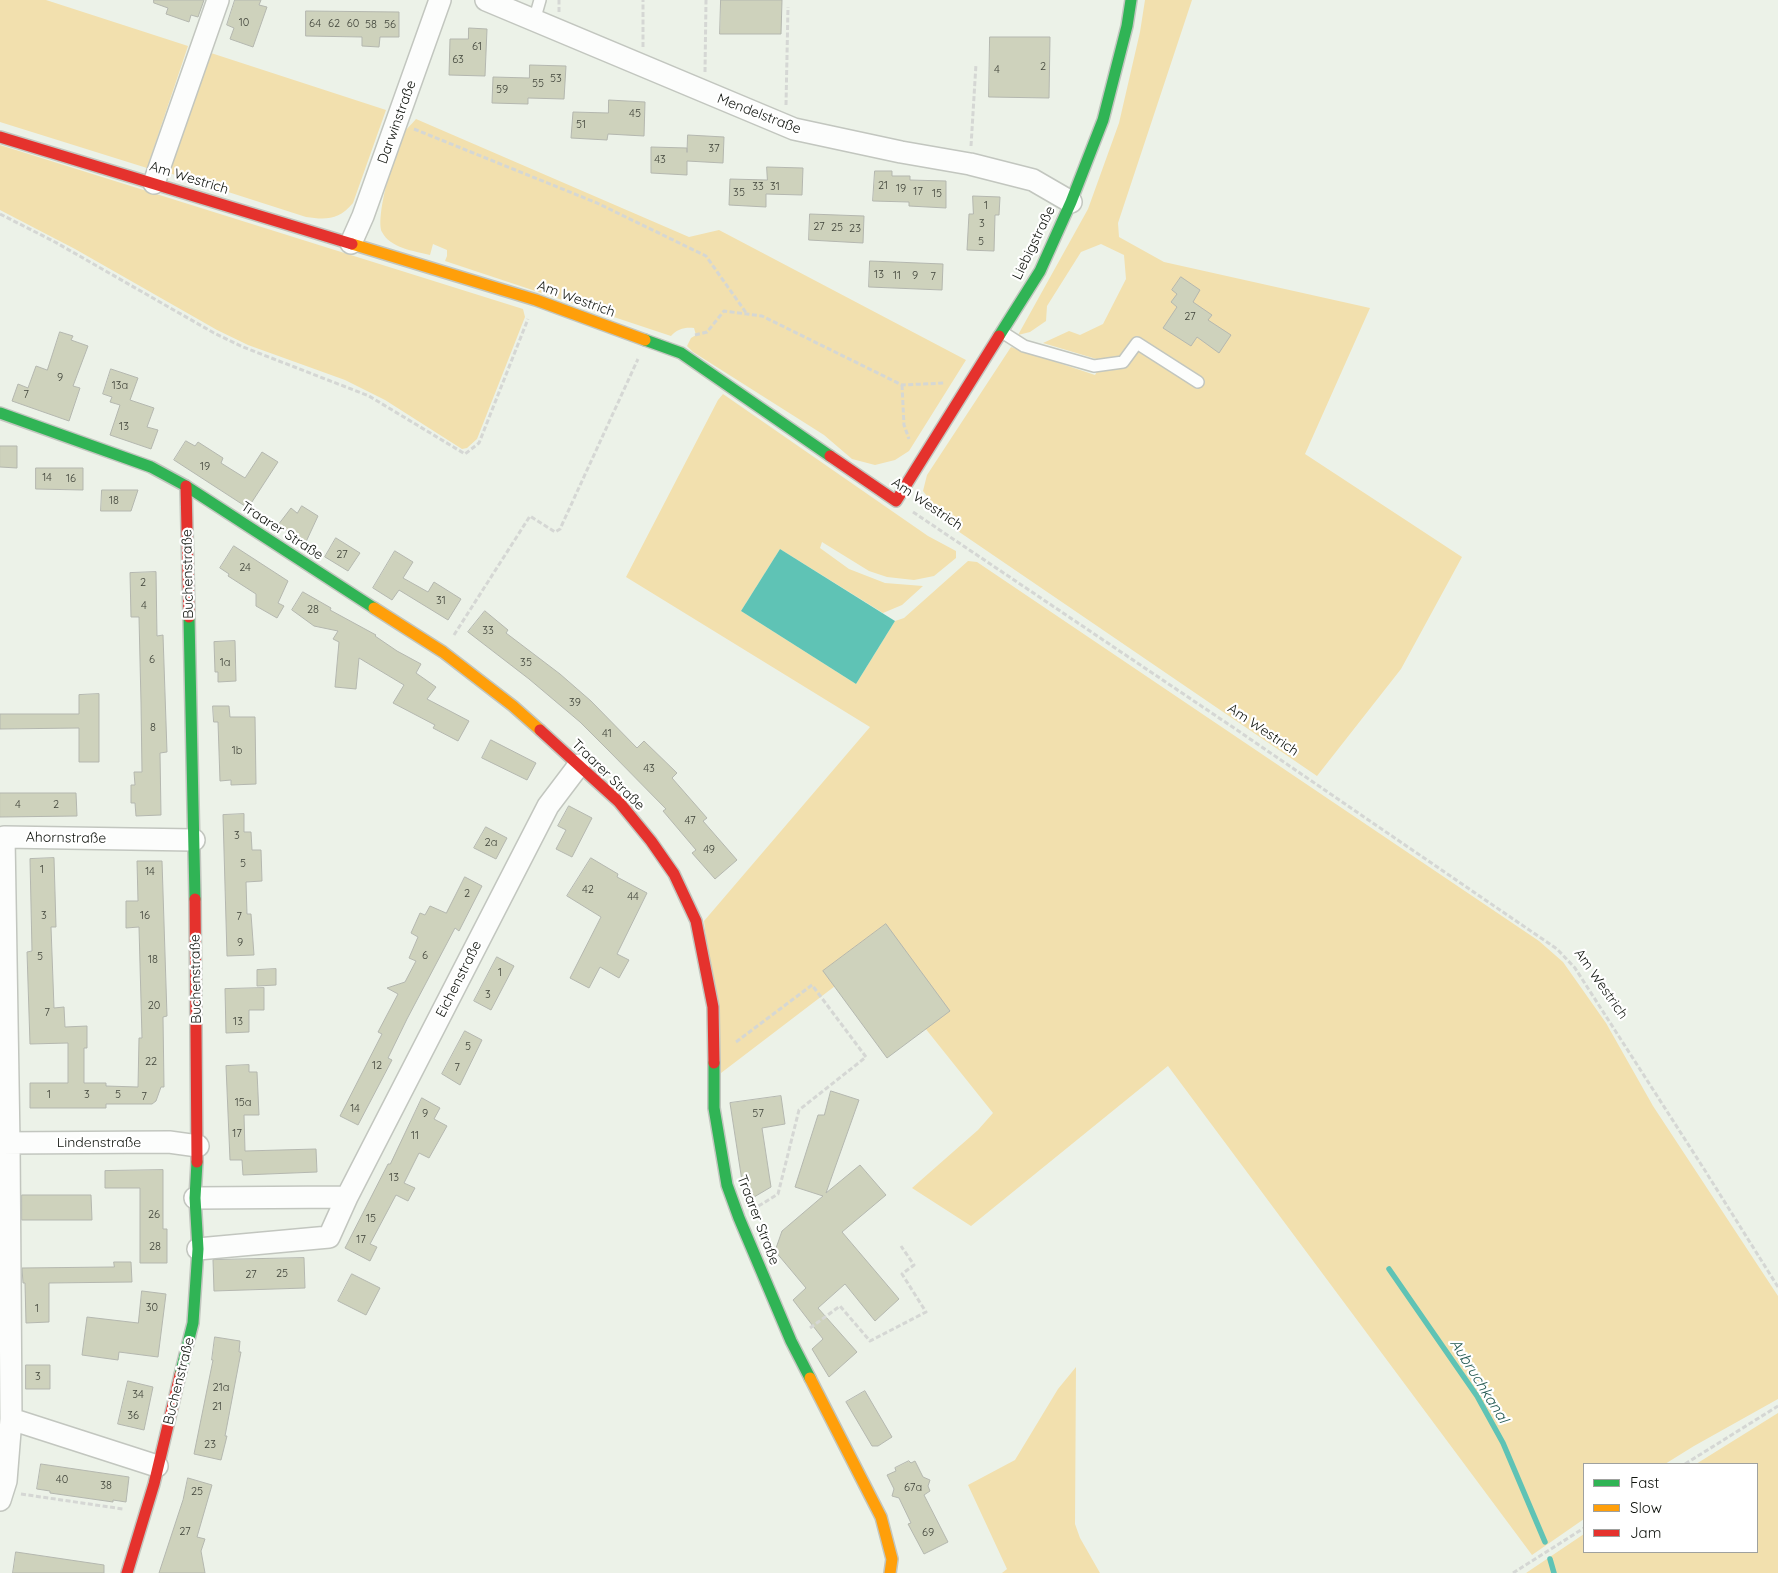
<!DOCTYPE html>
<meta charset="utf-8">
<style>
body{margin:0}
#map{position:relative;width:1778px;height:1573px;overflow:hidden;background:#ecf2e8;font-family:Quicksand,sans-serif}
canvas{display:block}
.legend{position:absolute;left:1583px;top:1463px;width:175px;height:90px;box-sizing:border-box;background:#fff;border:1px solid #9fa19f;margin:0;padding:6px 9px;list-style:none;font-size:15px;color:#10140e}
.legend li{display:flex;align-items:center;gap:10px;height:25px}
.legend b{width:25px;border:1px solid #9fa19f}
</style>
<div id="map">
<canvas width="1778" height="1573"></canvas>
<ul class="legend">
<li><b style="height:6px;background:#30b455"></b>Fast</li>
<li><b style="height:6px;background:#ff9f0a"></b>Slow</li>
<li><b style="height:6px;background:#e5322d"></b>Jam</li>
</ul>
</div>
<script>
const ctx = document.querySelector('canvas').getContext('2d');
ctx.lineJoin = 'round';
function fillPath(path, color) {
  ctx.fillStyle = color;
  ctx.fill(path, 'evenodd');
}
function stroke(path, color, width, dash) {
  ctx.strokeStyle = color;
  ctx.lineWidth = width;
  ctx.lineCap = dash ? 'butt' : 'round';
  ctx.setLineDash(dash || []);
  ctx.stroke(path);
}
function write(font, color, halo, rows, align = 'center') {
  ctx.font = font + ' Quicksand,sans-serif';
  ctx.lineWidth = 4.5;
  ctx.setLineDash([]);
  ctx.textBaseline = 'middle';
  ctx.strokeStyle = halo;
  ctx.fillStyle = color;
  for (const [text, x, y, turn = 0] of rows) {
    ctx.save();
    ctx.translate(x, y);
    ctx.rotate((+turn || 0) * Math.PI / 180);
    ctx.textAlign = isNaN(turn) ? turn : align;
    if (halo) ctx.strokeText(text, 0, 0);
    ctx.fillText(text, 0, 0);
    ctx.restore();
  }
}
fillPath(new Path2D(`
 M0,0H46L188,46L147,168L0,122Z
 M1145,0H1192L1118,223L1119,237L1164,262L1370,308L1305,454L1462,557L1401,669L1317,776L949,525L923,491L927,475L1011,347L1095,375L1103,361L1043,343L1069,331L1080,335L1103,324L1126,279L1124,255L1101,244L1081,252L1047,306L1046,321L1030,332L1018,335L1088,209L1119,123L1140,32Z
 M211,53L386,110L353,203C339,220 326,220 306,217L169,173Z
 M416,119L689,237L719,230L966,360L909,451L895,460L875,465L852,459L824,435L693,352L687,346L691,338L696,335L694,328C685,327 677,329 671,336L445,261L447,256V250L433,244L430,255C414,251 390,248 382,232C375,217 395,149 403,134C406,129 412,124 416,119Z
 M0,145L523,309L525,317L477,439L467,448L462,449L385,400L345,380L248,345L217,330L75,249L0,210Z
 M723,394L928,536L956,551V558L934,576L914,580L887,577L869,571L822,542L820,548L849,569L885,583L923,586L902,605L883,613L780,549L741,611L856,684L895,621L904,618L968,561L977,562L1539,941L1563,962L1606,1023L1653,1106L1778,1296V1399L1694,1446L1665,1464H1584V1519L1532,1555L1168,1066L971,1226L912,1188L978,1130L993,1113L925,1028L860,967L721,1073L704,921L870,727L626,577L718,400Z
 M1076,1367L1075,1524L1080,1538L1100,1573H1002L1007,1569L968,1485L1015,1460L1058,1389Z
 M1778,1413V1573H1526L1584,1534V1552H1757V1464H1696Z`), '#f2e0ae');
fillPath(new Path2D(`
 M780,549L895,621L856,684L741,611Z`), '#5fc3b5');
stroke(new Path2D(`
 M1389,1269L1477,1396L1503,1443L1545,1542
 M1550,1559L1554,1573`), '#5fc3b5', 5.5);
const building = new Path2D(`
 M154,0H204L198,17L191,15L189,22L166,14L168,8L154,3Z
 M235,0H261L259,5L267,7L253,47L230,39L234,28L227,25Z
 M721,0H782L781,34H720Z
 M306,11L399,12V37H380L379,47L362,46V37L306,36Z
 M469,28L487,29L485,76L449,75L450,39H468Z
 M990,37H1050L1049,98L989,97Z
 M530,65L566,66L564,99L528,98V104L492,103L493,77L529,78Z
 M609,100L645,102L644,136L608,134L607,140L571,138L573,112L608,113Z
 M688,135L724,137L723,163L687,161V175L651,173V147L687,148V152Z
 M767,167L803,168L802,195L766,194V207L729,205L730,179L767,180Z
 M875,171H892V176H910V180L946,181V208L909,206V202L873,201Z
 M973,196L1000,197L999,215H995L994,251L967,250L969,214H973Z
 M810,214L864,216L863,243L809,240Z
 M870,261L943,264L942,290L869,287Z
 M1181,277L1200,290L1193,302L1212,315L1208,320L1231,335L1219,353L1197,337L1191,346L1163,328L1177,307L1171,302L1177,294L1172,290Z
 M60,332L73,336L71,340L88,346L73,386L80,388L69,421L12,401L18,384L28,388L36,366L47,370Z
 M111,369L138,378L130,400L154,408L147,427L158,430L151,449L110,435L120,405L110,402L112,397L103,394Z
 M186,441L195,446L198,442L223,458L221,463L245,478L262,452L278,462L248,508L174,460Z
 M0,446H17V468L0,467Z
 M36,468H83V490L36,489Z
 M102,490H138L131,511H101Z
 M302,506L318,516L305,544L278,525L291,508L297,513Z
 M336,538L360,553L348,571L325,557Z
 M234,546L288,581L278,603L284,606L277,618L256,606V594L228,576L229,574L220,568Z
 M395,551L413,562L403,578L428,592L434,582L461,599L448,620L399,590L392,600L373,588Z
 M156,572L157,636L163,635L167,752L160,753L161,815L136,816L135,803H131V785H135L134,772H142L141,703L139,617H131L130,573Z
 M303,592L331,608L330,610L376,635L375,636L397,651L421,664L416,673L436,687L427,699L469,721L458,741L433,728L435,725L393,703L404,685L359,658L356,689L335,687L339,642L333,639L338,631L314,626L292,610Z
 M485,611L508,630L506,633L560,674L591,701L637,748L644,741L677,773L672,778L707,818L703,821L737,860L715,879L692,853L696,850L663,811L666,809L609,751L580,722L529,679L468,632Z
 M235,641L236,681L218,682V672H215L214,642Z
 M99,694V762H79V728L0,729V714H79V695Z
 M213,706H229L230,717H255L256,784L231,785V780L220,781L218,722H214Z
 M491,740L536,763L527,780L482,758Z
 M0,793H76L77,816L0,817Z
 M569,806L592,818L572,857L556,849L566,830L558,826Z
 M244,814V832H251L252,850H261L262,881L246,882L247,914H251L254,955L227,956L223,815Z
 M486,827L507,838L496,859L474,848Z
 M54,858L56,927H51L54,1008L64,1007L65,1027L87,1026V1048H84V1083H106V1086L138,1087L139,1038H142L139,927L126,928V901H138L137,861H162L167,1016L163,1017L164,1087H161L156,1101L152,1104H106V1108H30V1083H68V1043L30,1044L27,952L32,951L30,859Z
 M591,858L618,874L617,877L647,893L617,954L629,960L619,978L600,967L589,988L570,978L601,917L567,896Z
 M465,877L482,886L459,931L455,928L407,1019L388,1058L392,1060L358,1125L340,1116L382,1034L378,1032L398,994L387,988L405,982L416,961L409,958L418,937L411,933L420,913L425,915L430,906L446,913Z
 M886,924L950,1011L887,1058L823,971Z
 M497,957L514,966L491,1010L474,1001Z
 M276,969V985L257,986V970Z
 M264,988V1010H249V1032L226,1033L225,989Z
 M465,1031L482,1040L460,1085L442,1074Z
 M249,1065V1072H257L259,1115H244L245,1151L316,1149L317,1172L243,1175L242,1160H230L226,1066Z
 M831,1091L859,1100L826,1193L860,1165L886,1195L842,1232L899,1299L875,1321L845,1284L818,1308L857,1352L829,1377L812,1349L823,1339L793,1300L806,1288L775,1251L782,1231L823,1196L795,1187L818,1115H824Z
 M781,1096L785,1124L762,1128L771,1187L749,1200L742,1181L730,1103Z
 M422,1098L440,1108L434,1119L447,1126L429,1158L419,1153L404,1183L415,1188L408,1201L396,1195L370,1244L377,1247L370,1261L345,1248L388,1164H390Z
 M163,1170V1229H167V1263H140V1188H105V1171Z
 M22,1195H91L92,1220H22Z
 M304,1258L305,1288L214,1291L213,1260Z
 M114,1262H131L132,1282L49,1283V1322L26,1323L25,1283H23L22,1268L114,1267Z
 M352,1274L380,1288L366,1315L338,1301Z
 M142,1291L166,1294L158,1357L119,1352L118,1360L82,1355L87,1317L138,1323Z
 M215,1337L240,1341L239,1352H241L225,1436H227L221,1460L194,1454L213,1360H212Z
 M26,1365H50V1389H26Z
 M128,1381L153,1387L144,1430L118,1424Z
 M865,1391L892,1437L878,1446H872L846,1402Z
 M909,1461L911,1463L915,1461L923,1477L930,1480L928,1486L930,1491L924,1495L948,1542L924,1554L908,1524L911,1523L899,1498L892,1496L894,1489L887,1475L896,1471L895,1468Z
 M41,1464L129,1477L126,1502L113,1500V1502L50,1493V1491L37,1489Z
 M188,1478L212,1485L197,1537L205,1539L201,1551L205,1573H159L183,1500Z
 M16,1552L104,1565V1573H13Z`);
fillPath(building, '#ced2bc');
stroke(building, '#b4b7af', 1);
const lane = new Path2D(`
 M534,21L540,0
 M1002,332L1024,346L1094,366L1123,362L1137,343L1198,382`);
const street = new Path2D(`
 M486,0L794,129L901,152L970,164L1033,180L1071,202
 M154,183L218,0
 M351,243L363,216L440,0
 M0,1143L169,1142L198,1146
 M195,1198L347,1197
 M198,1249L329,1237L347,1197L548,806L579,765
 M11,1419L157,1466
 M0,1500L6,1481L11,1419L9,1143L4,837L194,840`);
const fast = new Path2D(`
 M999,336L1040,271L1071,202L1103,120L1127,26L1131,0
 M645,340L681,353L830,456
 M0,413L151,467L186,486L374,608
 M189,617L195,899
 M714,1063V1108L727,1185L739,1218L791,1341L810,1378
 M180,1375L193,1323L198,1249L195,1198L197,1162`);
const slow = new Path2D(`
 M352,244L536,300L645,340
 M374,608L443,652L513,706L540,730
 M810,1378L881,1517L892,1559L890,1573`);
const jam = new Path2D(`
 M0,137L352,244
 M830,456L896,501L999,336
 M186,486L189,617
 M540,730L619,802L651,841L674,874L696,921L713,1007L714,1063
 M195,899L197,1162
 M127,1573L154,1484L180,1375`);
stroke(lane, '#c2c6bf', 14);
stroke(street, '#c2c6bf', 24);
stroke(fast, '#c2c6bf', 14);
stroke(slow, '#c2c6bf', 14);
stroke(jam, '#c2c6bf', 14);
stroke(new Path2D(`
 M559,12V0
 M643,47V0
 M705,72L706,0
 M786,105L788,7
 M414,129L597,203L706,256L747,314
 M971,146L976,64
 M0,214L55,242L214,333L243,347L369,396L465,454L479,443L528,319
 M695,335L707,332L724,311L762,316L902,385L945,383
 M902,385L904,425L909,439
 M913,512L1237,730L1557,949L1575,968L1704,1169L1778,1287
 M454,635L530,516L555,532L560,529L638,359
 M736,1042L812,985L866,1057L799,1110L778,1194L757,1207
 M810,1328L840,1306L870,1341L926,1312L902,1274L914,1265L901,1246
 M1685,1464L1778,1406
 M21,1494L123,1509
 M1513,1573L1584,1528`), '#d5d7d4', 3, [5, 2.5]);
stroke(lane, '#fcfdfc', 11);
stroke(street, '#fcfdfc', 21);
stroke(fast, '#30b455', 11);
stroke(slow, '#ff9f0a', 11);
stroke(jam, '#e5322d', 11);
write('11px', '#40443a', null, [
 ["10",244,23],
 ["64",315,24],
 ["62",334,24],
 ["60",353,24],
 ["58",371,25],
 ["56",390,25],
 ["61",477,47],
 ["63",458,60],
 ["2",1043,67],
 ["4",997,70],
 ["53",556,79],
 ["55",538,84],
 ["59",502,90],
 ["45",635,114],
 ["51",581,125],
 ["37",714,149],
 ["43",660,160],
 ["21",883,186],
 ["33",758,187],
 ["31",775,187],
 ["19",901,189],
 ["17",918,192],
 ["35",739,193],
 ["15",937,194],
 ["1",986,206],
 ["3",982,224],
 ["27",819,227],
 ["25",837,228],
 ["23",855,229],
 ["5",981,242],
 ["13",879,275],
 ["11",897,276],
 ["9",915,276],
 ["7",933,277],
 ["27",1190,317],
 ["9",60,378],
 ["13a",120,386],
 ["7",26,395],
 ["13",124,427],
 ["19",205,467],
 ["14",47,478],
 ["16",71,479],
 ["18",114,501],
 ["27",342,555],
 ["24",245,568],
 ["2",143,583],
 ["31",441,601],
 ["4",144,606],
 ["28",313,610],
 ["33",488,631],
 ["6",152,660],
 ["1a",225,663],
 ["35",526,663],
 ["39",575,703],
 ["8",153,728],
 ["41",607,734],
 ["1b",237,751],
 ["43",649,769],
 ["4",18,805],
 ["2",56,805],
 ["47",690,821],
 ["3",237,836],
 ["2a",491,843],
 ["49",709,850],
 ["5",243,864],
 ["1",42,870],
 ["14",150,872],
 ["42",588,890],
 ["2",467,894],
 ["44",633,897],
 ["3",44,916],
 ["16",145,916],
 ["7",239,917],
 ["9",240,943],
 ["6",425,956],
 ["5",40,957],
 ["18",153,960],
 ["1",500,973],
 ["3",488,995],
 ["20",154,1006],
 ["7",47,1013],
 ["13",238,1022],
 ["5",468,1047],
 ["22",151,1062],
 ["12",377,1066],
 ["7",457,1068],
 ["1",49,1095],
 ["3",87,1095],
 ["5",118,1095],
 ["7",144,1097],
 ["15a",243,1103],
 ["14",355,1109],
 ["9",425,1114],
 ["57",758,1114],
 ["17",237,1134],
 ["11",415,1136],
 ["13",394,1178],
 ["26",154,1215],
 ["15",371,1219],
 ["17",361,1240],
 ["28",155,1247],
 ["25",282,1274],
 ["27",251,1275],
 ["30",152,1308],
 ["1",37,1309],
 ["3",38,1377],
 ["21a",221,1388],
 ["34",138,1395],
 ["21",217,1407],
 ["36",133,1416],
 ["23",210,1445],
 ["40",62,1480],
 ["38",106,1486],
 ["67a",913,1488],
 ["25",197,1492],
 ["27",185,1532],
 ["69",928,1533]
]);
write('14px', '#10140e', '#fff', [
 ["Mendelstraße",759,114,21],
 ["Darwinstraße",397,122,-70],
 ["Am Westrich",189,178,17],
 ["Liebigstraße",1034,243,-64],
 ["Am Westrich",576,299,20],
 ["Am Westrich",927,504,34],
 ["Traarer Straße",282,531,33],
 ["Buchenstraße",188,574,-91],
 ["Am Westrich",1263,730,34],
 ["Traarer Straße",608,775,44],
 ["Ahornstraße",66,838,1],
 ["Buchenstraße",196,979,-91],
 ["Eichenstraße",459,979,-63],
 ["Am Westrich",1601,984,55],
 ["Lindenstraße",99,1143],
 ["Traarer Straße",758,1220,69],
 ["Buchenstraße",179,1381,-76]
]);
write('italic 15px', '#275c55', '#fff', [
 ["Aubruchkanal",1479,1381,58]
]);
</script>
